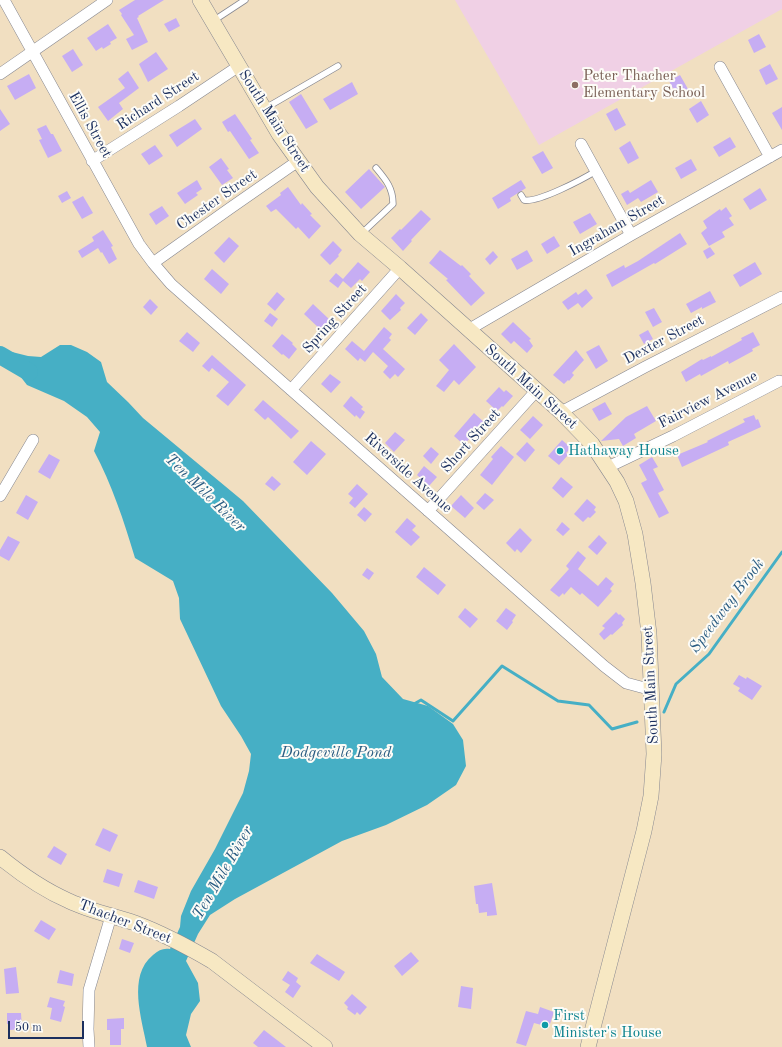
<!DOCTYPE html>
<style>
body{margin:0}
#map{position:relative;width:782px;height:1047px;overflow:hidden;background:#f1dfc1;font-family:"Old Standard TT",serif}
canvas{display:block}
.scale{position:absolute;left:8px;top:1021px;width:76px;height:18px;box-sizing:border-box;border:2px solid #1b2f5e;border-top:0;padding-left:5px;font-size:12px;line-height:14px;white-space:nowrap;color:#1b2f5e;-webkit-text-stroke:3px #fdfcf7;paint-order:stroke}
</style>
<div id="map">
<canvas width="782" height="1047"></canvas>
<div class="scale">50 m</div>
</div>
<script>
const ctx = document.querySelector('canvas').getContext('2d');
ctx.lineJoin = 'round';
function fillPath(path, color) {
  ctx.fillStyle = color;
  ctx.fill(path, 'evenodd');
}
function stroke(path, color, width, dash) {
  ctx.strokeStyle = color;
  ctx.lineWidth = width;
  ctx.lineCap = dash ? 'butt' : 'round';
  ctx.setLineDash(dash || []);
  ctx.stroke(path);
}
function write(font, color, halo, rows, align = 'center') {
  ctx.font = font + ' "Old Standard TT",serif';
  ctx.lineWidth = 4;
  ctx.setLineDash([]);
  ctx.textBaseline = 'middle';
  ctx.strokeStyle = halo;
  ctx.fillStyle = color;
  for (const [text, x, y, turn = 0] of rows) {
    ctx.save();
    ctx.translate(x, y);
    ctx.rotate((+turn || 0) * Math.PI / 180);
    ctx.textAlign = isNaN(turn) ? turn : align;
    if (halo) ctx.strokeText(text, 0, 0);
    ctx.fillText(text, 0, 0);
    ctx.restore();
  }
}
fillPath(new Path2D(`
 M455,0H782V9L539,145Z`), '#f0d0e5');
fillPath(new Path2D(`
 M60,345H71L87,352L101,362L107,382L128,402L143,418L243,501L332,593L364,631L376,654L382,677L403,699L428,706L453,724L463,740L466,766L456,785L427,805L386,825L342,841L235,899L210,915L198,934L186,961L198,983L200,1001L191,1014L186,1035L191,1047H147C142,1019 127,976 153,955C159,950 163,948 170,949L180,927L181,916L191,891L215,849L243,793L249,771L251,754L241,736L221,706L180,619L179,598L173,581L135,558C124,521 112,485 94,451L100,432L87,417L64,401L27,385L13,367L8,359L12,352L28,356L41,357Z`), '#46afc5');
stroke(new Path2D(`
 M414,704L421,700L453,721L502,666L558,701L589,705L612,729L637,722
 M664,712L676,684L709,654L782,552`), '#46afc5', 3);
stroke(new Path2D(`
 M0,355L29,372`), '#46afc5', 18);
fillPath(new Path2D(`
 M135,0H164L138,16L139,17L137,18L148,42L132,50L126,39L134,35L121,15L122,14L119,10Z
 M176,18L180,26L169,32L164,24Z
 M108,24L117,38L110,42L111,44L103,49L102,47L96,51L87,38Z
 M759,34L766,47L754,53L748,40Z
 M73,49L83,65L72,72L62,56Z
 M156,52L168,69L148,82L139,64Z
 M770,64L778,79L766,85L759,70Z
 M128,71L139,88L119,103L123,109L108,121L98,107L125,88L118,79Z
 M29,74L36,88L15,100L7,86Z
 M680,75L688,89L677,96L669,81Z
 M352,82L358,94L330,110L323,99Z
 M301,94L318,122L306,129L289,102Z
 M701,101L709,115L697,123L689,109Z
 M782,107V130L772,113Z
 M617,108L626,125L615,131L606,114Z
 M0,109L10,124L0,131Z
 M235,114L252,139L250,140L259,153L249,159L230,131L228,132L222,122Z
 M195,119L202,129L177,147L169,135Z
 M46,125L51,134H53L62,151L48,158L39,140L42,139L37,129Z
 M730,137L736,147L719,157L713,147Z
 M630,141L639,158L628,164L619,148Z
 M155,145L163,156L149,165L141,154Z
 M543,151L553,168L542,174L532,157Z
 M221,158L229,169L227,170L233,178L222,185L209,167Z
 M691,159L697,170L681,179L675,168Z
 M369,169L385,187L361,209L345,192Z
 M197,180L202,189L196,193L198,195L185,204L177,193Z
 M521,180L526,188L510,198L511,201L498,209L492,198Z
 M651,180L658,192L641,202L638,198L627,205L621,194L628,190L630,193Z
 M288,187L301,205L302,203L312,214L310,215L321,226L309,239L298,227L296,229L276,209L271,212L266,206L281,195L280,193Z
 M760,188L767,200L750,210L743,199Z
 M67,191L71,198L62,203L58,196Z
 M83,196L93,213L82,219L72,202Z
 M162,206L169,216L156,225L149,214Z
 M726,207L732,216L729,218L734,225L722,232L725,237L709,246L701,233L707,228L703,221L720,209L721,211Z
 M421,210L431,219L411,240L412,241L403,251L391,238L400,229L401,230Z
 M590,213L597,224L580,234L573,222Z
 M103,230L113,246L111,247L117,259L109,264L102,252L101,253L98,248L82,258L78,251L94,241L92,237Z
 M680,233L687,244L655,264L654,263L612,287L606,275L624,265L625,268L638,261Z
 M554,236L560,246L547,254L541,244Z
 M229,237L239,246L224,263L214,253Z
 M333,241L342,250L338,255L339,256L330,265L320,255Z
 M710,247L715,254L707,259L703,251Z
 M440,250L461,266L462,265L471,274L469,276L485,293L471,306L446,280L448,279L429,263Z
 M527,250L533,261L517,270L511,259Z
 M493,251L498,257L490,265L485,259Z
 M358,262L370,272L362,281L360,279L351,288L343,281L338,288L329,281L336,273L343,279Z
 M755,262L762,274L740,287L733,275Z
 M212,269L229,284L221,294L204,279Z
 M586,289L593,298L582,308L578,303L568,310L562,302L576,292L578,295Z
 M710,291L716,302L702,309V307L691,313L686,304Z
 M277,292L285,299L275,311L267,304Z
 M396,294L405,303L400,308L401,310L390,320L381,311Z
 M150,299L158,307L151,315L143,307Z
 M313,304L330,320L321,330L304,314Z
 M654,308L662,322L653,327L645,312Z
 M270,313L278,319L272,327L264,321Z
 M421,313L428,320L415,335L407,328Z
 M513,322L531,339L529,340L533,346L527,353L514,341L511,344L501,334Z
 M384,327L392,334L389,338L391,340L383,349L405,369L398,377L395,374L390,379L383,372L388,366L373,352L365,362L360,358L358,361L345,349L352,341L364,351Z
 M648,330L653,339L644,344L639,335Z
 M187,332L200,343L193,352L179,341Z
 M753,332L760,345L752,349L753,351L729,364L728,361L701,376L700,374L686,382L681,372L702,359L703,360L711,356V357L742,340L741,338Z
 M282,334L293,343L292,344L297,349L289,359L283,354L282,355L272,346Z
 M454,344L476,367L459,385L454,380L444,392L436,386L449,370L439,360Z
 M599,345L608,361L596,369L586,352Z
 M576,350L584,360L572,373L574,375L569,381L568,380L564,384L553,375Z
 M212,355L246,385L228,406L216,396L229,382L212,368L209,372L202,366Z
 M330,374L341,382L331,393L321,384Z
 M499,387L504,392L506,390L513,396L503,407L502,406L497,411L486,401Z
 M351,396L363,407L361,409L365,412L360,419L356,415L355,417L343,406Z
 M263,400L299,431L291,439L268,417L265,420L254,410Z
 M605,402L612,414L599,421L592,409Z
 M647,406L656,421L634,434L636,438L623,446L619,439L601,441L626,417Z
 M474,413L486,424L479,432L477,430L464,445L454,436Z
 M754,415L756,420L758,419L761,427L728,442L729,445L682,467L677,455L708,442L707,441L745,422L743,419Z
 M533,416L543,425L530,439L520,430Z
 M395,432L405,440L394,452L385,443Z
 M562,440L571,448L566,453L568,455L559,465L548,456Z
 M311,441L326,454L307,475L293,462Z
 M527,442L535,450L525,462L516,454Z
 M501,446L514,457L492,485L480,475L493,459L491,457Z
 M431,447L439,454L431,464L423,456Z
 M49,454L60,460L50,479L38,472Z
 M652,457L658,467L653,469L664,490L658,493L669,513L659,518L641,483L647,480L639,465Z
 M424,466L437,477L429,486L417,475Z
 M272,476L281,484L274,491L265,484Z
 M561,477L573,487L563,498L552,488Z
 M357,484L368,494L355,508L349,503L353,498L348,494Z
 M485,493L494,500L484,510L476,503Z
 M26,495L38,502L28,520L16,513Z
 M461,495L474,508L465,518L451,506Z
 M587,499L596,507L594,510L596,512L590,518L588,517L583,522L574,514Z
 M364,507L372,514L365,522L357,515Z
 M407,518L416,526L412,530L420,537L411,546L395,532Z
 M562,522L570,529L563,536L556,530Z
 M520,528L532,540L521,553L517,549L515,552L506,543Z
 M599,535L607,543L597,555L588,547Z
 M8,536L20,542L9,561L0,556V550Z
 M578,551L586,558L578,569L598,586L606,577L614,584L610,589L612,591L598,607L582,593L580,595L571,587L564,595L563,593L559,597L550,590L569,569L566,566Z
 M424,567L446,585L438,595L416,577Z
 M367,568L374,573L369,580L362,575Z
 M465,608L478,619L470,628L458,617Z
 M506,608L516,615L512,621L513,622L507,630L496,621Z
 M616,612L619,615L620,614L625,619L622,623L623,625L612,635L611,634L604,640L599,634L605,628L602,626Z
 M739,675L746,679L747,677L762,686L752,700L738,691L740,688L733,684Z
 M103,828L118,835L110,852L95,845Z
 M54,846L67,854L61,865L47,857Z
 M107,869L123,874L119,887L103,882Z
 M138,880L158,887L154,899L134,892Z
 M492,883L497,915L487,916V912L479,913L478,904H476L474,886Z
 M41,920L56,929L49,940L34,931Z
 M122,939L134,943L130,953L119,949Z
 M411,952L419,961L402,976L394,966Z
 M317,954L345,972L339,981L310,963Z
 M16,967L19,993L6,994L4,969Z
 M60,970L74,974L72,986L57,983Z
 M288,971L298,978L296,982L301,986L293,998L285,992L290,985L282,980Z
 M461,986L473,988L471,1009L458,1007Z
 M352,994L367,1007L360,1015L357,1012L355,1015L347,1009L348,1007L344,1003Z
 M50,997L65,1001L63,1006L65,1007L61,1022L50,1019L52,1008L47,1007Z
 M540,1007L554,1012L549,1027L534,1023L526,1046L516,1043L526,1011L538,1014Z
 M7,1013H21L22,1029L10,1030V1024H7Z
 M124,1018V1029H121V1045H110V1030H107V1019Z
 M264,1030L286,1047H258L253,1043Z`), '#c6adf3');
const service = new Path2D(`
 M213,21L245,0
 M264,109L338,66
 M521,195L524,200C538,203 583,179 596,171
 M361,234L393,204C393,188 386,180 376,168`);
const minor = new Path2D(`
 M4,0L139,244L153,263L171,284L604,666L626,683L652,690
 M720,67L770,157
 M0,74L107,0
 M581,144L631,235
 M92,161L179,106L239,66
 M153,263L229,209L298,161
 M468,330L631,235L782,150
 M291,390L400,268
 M561,412L645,367L782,297
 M608,467L673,436L779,381
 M0,496L33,440
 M428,511L537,390
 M89,1047L88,1029L89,990L111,916`);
const secondary = new Path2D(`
 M200,0L279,134L317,187L360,234L400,268L561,412L592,444L617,482L626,501L635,534L643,583L649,634L654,754L651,796L644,831L588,1047
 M0,857C22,875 44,890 69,901C90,911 114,916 135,923C162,933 188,947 212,961L325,1047`);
stroke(service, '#868790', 7);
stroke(minor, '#868790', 12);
stroke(secondary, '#868790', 16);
stroke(service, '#fff', 5.5);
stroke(minor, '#fff', 11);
stroke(secondary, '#f7e8c3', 15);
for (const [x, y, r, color] of [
 [575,85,4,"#8d6e63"],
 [560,451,4,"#0f9aa8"],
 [545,1025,4,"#0f9aa8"]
]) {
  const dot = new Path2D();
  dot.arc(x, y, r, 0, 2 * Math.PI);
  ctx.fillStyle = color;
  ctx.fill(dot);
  stroke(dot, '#fdfcf7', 1.5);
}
write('15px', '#785e54', '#fdfcf7', [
 ["Peter Thacher",583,76],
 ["Elementary School",583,93]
], 'left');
write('15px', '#1b2f5e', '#fdfcf7', [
 ["Richard Street",158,101,-33],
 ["South Main Street",274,121,57],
 ["Ellis Street",90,125,61],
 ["Chester Street",217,200,-35],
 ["Ingraham Street",617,226,-30],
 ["Spring Street",335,319,-48],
 ["Dexter Street",664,340,-28],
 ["South Main Street",531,387,42],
 ["Fairview Avenue",708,400,-27],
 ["Short Street",471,441,-48],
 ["Riverside Avenue",408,473,42],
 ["South Main Street",651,685,-93],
 ["Thacher Street",125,922,21]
]);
write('15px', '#0d838f', '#fdfcf7', [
 ["Hathaway House",568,451],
 ["First",553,1016],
 ["Minister's House",553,1033]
], 'left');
write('italic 16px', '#2a5c82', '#fdfcf7', [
 ["Ten Mile River",205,493,44],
 ["Speedway Brook",727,606,-53],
 ["Dodgeville Pond",336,753],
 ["Ten Mile River",223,873,-60]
]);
</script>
